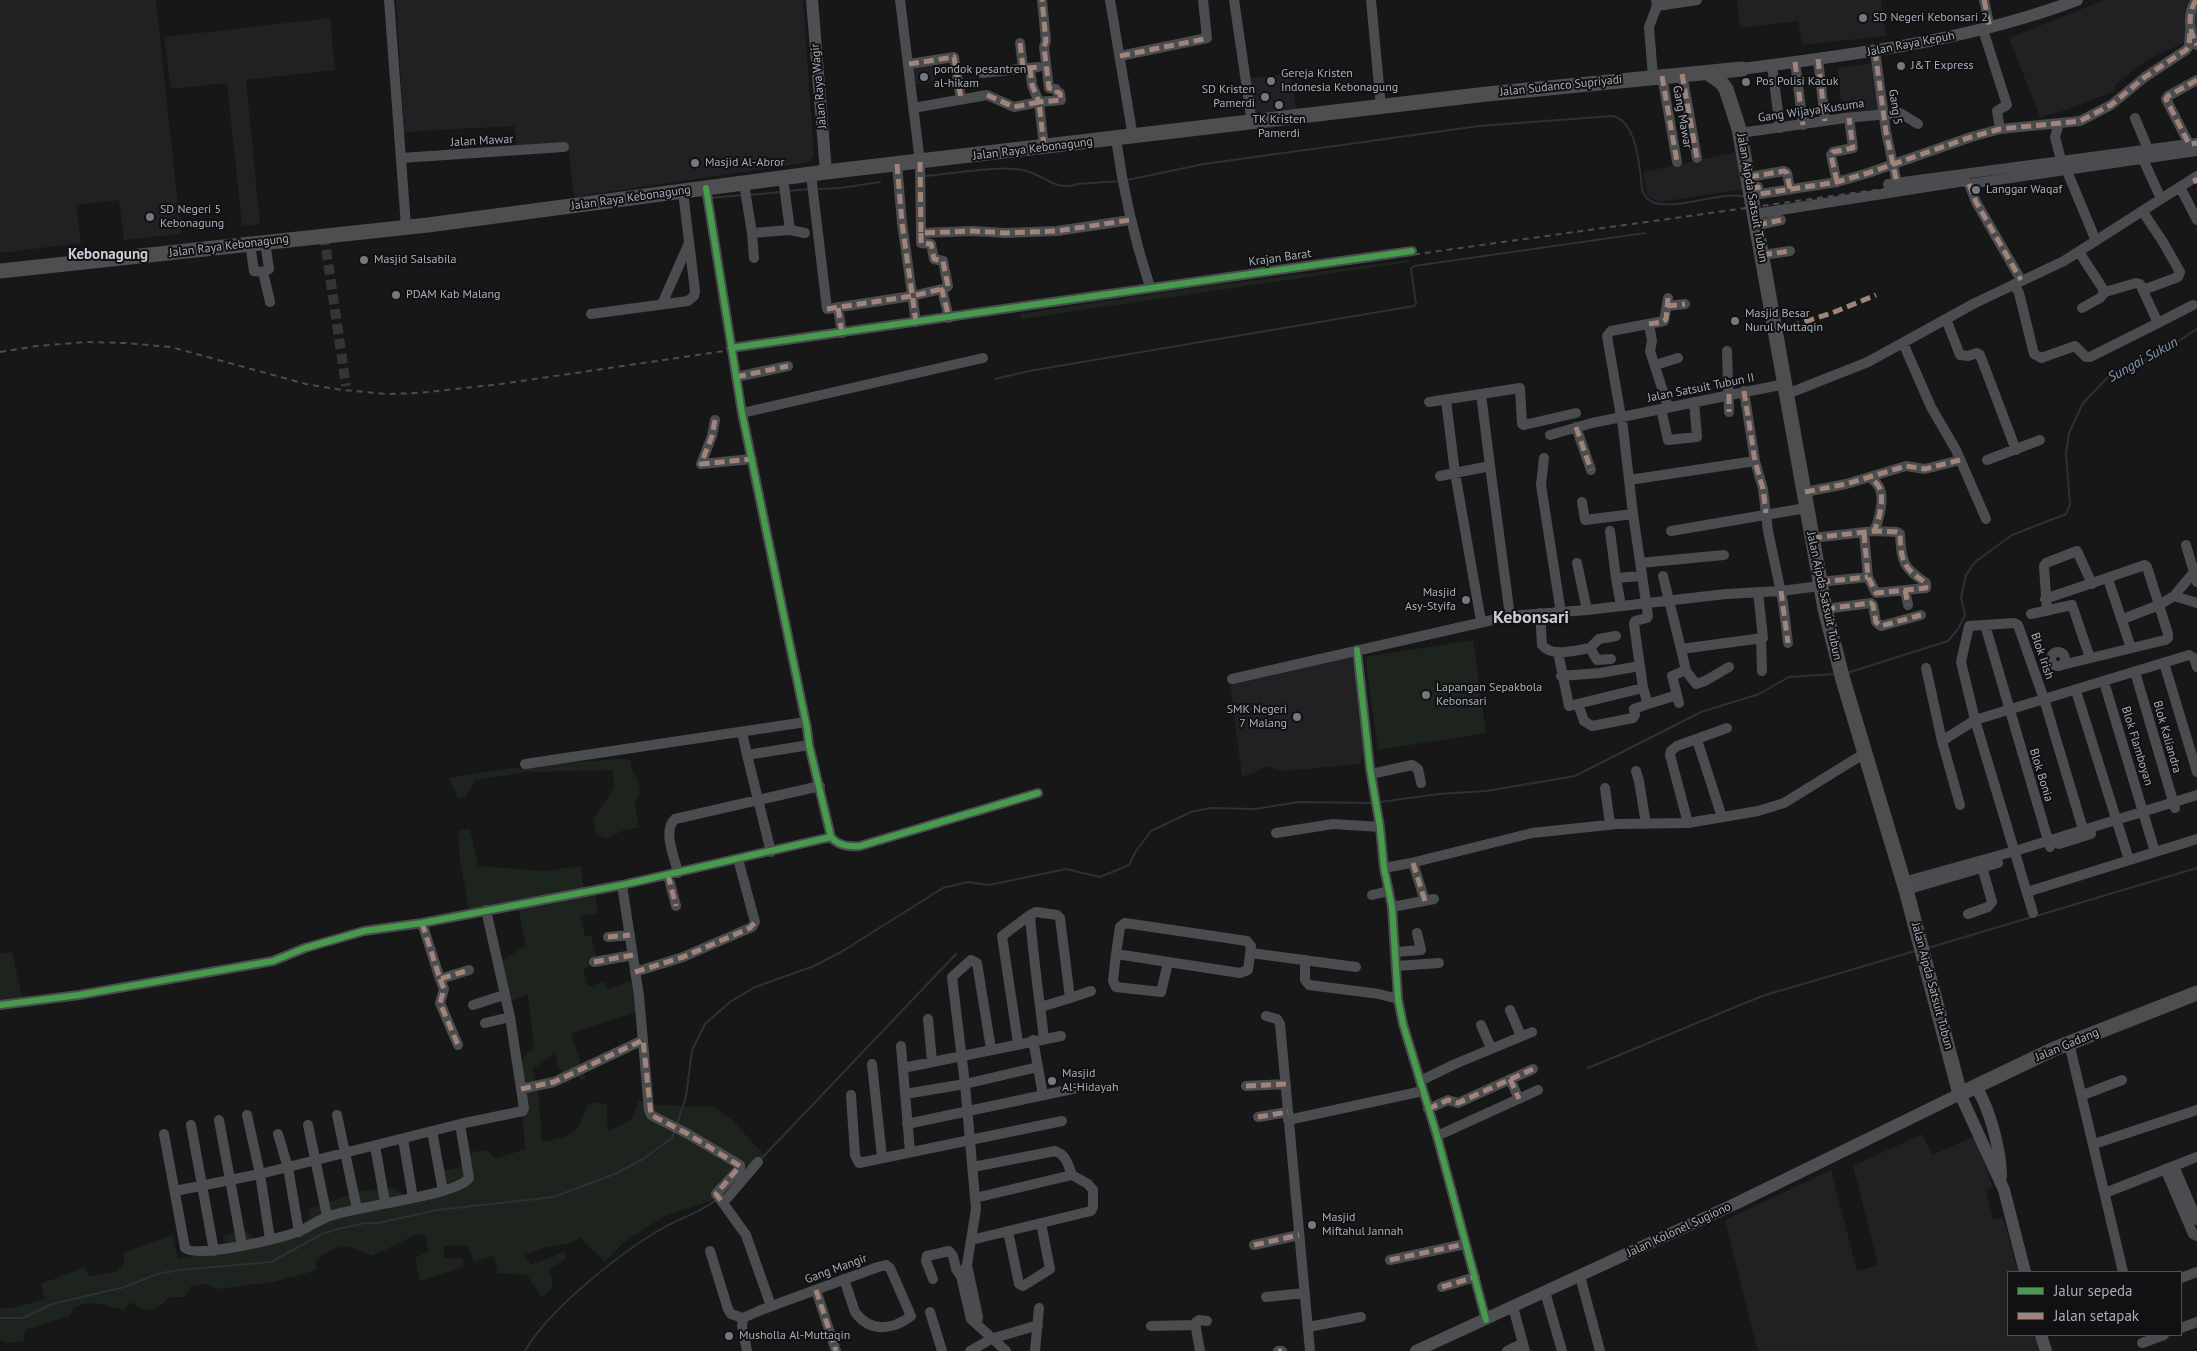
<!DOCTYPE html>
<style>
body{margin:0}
#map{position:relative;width:2197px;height:1351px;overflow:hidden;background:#171717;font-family:"PT Sans",sans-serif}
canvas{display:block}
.legend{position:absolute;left:2007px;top:1271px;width:175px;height:65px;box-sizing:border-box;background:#111113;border:1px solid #4d4f55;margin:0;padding:6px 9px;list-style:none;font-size:15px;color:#a8adb8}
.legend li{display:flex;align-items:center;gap:10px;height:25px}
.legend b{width:25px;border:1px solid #4d4f55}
</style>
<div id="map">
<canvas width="2197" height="1351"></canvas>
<ul class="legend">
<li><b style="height:6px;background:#469c4c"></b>Jalur sepeda</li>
<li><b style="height:6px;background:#a18479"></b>Jalan setapak</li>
</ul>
</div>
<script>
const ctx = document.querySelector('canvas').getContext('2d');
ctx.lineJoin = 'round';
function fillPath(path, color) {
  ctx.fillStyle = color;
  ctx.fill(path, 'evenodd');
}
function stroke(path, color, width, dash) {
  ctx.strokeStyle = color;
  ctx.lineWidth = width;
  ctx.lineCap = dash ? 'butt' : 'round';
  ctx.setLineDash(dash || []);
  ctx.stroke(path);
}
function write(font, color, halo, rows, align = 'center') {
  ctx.font = font + ' "PT Sans",sans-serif';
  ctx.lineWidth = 4;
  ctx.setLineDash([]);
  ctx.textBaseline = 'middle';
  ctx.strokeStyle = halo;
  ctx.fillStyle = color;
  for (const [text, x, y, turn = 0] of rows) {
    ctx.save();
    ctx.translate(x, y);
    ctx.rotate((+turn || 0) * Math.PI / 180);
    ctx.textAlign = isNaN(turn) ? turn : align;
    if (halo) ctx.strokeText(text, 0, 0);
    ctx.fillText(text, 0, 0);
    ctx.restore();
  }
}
fillPath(new Path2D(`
 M0,0H156L181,234L124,240L119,200L76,205L81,243L0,253Z
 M396,0H803L814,155L809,162L804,163L574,197L568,145L518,150L514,126L404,132Z
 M1737,0H1881L1886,36L1802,45L1798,21L1740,28Z
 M2104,0H2193L2187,41L2147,60L2117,83L2113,92L2066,110L2040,117L2009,38Z
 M330,18L335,70L246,80L260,224L242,226L227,83L171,89L164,37Z
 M938,62L939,72L934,73L935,82L915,84L913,64Z
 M1875,63L1883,113L1843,118L1837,68Z
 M1291,73L1296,109L1254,113L1250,78Z
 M1737,152L1744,189L1660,202L1648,197L1643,172Z
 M1352,655L1363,750L1361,764L1284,771L1266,766L1252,774L1242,776L1230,683Z
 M1922,1134L1932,1155L1975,1136L1993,1187L1986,1190L1993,1220L2003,1218L2018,1272H2008V1335H2036L2040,1351H1758L1725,1220L1831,1170L1857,1271L1878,1265L1853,1166Z`), '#212123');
fillPath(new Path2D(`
 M1410,260V262L1021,319L1020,314L1185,289Z
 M1473,640L1486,733L1378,750L1365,657Z
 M619,759L631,760V770L638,779L640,792L635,804L639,827L624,830L606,839L596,834L593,820L614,788L613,770L528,772L475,780L466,797L458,799L449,778C505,767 562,763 619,759Z
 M470,829L478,866L547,871L581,866L584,892L595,890L597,913L580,916L585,936H591L598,962L583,969L588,987L604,982L607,989L631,981L637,1012L571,1033L586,1080L580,1081L577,1070L565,1075L558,1066L555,1052L541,1064L532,1068L538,1092L542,1142C574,1135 577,1136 588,1104L599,1102L607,1105V1121L609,1131L632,1119L639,1101L658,1105L714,1107L731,1119L765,1156L726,1185L711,1201L665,1216L624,1242L605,1262L580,1238L569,1244L547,1247L525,1255L531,1265L564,1252L566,1258L549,1270L552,1280V1288L542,1298L527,1275L498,1273L494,1255L474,1262L468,1245L444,1246V1258L463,1259V1267L420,1281L415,1258L429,1251L425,1234L413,1236L372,1256C348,1243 334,1243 315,1262L317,1270L273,1282L217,1289L207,1284L191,1286L184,1297H169C158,1311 144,1314 130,1302L125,1310C105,1306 95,1299 74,1307L70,1316L25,1330L24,1341L6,1343L0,1340V1308H12L45,1299L41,1284L85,1267L89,1276L117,1272L125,1262L123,1253L172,1235L178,1259L227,1248L223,1236L245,1229L259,1244L310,1218L309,1209L357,1192L392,1187C409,1201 419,1197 438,1189L442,1171L465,1166L472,1152L487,1150L496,1159L525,1149L519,1061L534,1048L528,994L505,1003L497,964L526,945L517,904L470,915L460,860L458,831Z
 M12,952L24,1006L0,1009V954Z`), '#1d241e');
stroke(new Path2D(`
 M2196,30L2197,9
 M925,176C953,174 1000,164 1026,171C1043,175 1058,192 1077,184L1120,181
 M1127,180L1204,164L1479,126L1612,116C1637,120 1640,169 1642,189C1644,196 1648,201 1655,203C1675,208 1706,198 1726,196C1732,195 1739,196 1746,196
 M817,189L840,188L880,182
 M788,191L810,189
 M750,195L780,192
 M710,198L743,195
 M995,379L1029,371L1414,306L1416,304L1411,269L1414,266L1645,233
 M1847,673L1948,641L1958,629L1965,615L1961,598L1966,575L1975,562L2012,535L2066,514L2070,504L2066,453L2069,433L2083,403L2108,377L2157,355L2197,329
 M1380,802L1439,794L1486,791L1575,776L1701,712L1759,694L1789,677L1835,674
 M2036,916L2197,868
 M1928,948L2032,917
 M1588,1068L1762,996L1915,951
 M677,1125L686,1096L692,1050L705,1024L730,1002L755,987L814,966L841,952L943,888L968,882L989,885L1066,869L1100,877L1129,865L1136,851L1151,831L1191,812L1210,808L1255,809L1299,802L1373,803
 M761,1159L956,954
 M0,1318H23L52,1304L125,1287L157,1274L179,1270L271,1262L322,1234L338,1229L365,1223H378L437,1210L554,1197L617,1173L643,1159L672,1138L674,1132
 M525,1351C549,1309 621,1252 663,1228C680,1218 702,1212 717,1199`), '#2a3239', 2);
stroke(new Path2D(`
 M324,235L346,386`), '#343537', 10, [10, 5]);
stroke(new Path2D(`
 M389,0L406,226
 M900,0L920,162L921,233L973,231L1005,233L1057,231L1130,220
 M1110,0L1133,137
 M1234,0L1252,123
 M1371,0L1381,107
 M1984,0L1990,28
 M2196,0C2187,15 2189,31 2197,45
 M1657,6L1697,0
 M1983,30L2007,105L1997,111L2000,129
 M1020,43L1023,68
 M1875,51L1886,132L1897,183
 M1120,56L1207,38L1203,0
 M1818,59L1825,121
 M1795,62L1803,125
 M909,64L954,57L961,99
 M1772,65L1780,128
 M1030,68L1032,85L1039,102L1061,100L1060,93L1057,92L1056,89L1049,88L1044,47L1046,41L1042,0
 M982,73L1038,67
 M1682,74L1697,158
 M1662,76L1677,162
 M1653,77L1649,27L1657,6L1656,0
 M2197,80L2168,96L2166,99L2189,144L2197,143
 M913,108L987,95L1014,107L1039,102L1044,147
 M2135,118L2148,149
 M2059,123L2055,137L2061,160
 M1740,133L1845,118L1900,113L1918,124
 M1116,139C1123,190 1134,238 1150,287
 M401,158L564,147
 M2143,159L2161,199
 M897,164L902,223L916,322
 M2067,171L2096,241
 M811,175L827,309L912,296L942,289
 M1749,177L1784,171L1787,173L1790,189
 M1837,182L1831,155L1833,152L1853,148L1849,118
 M744,184L752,233L790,230L783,178
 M1888,184L2189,144
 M1969,184L1976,202L2021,280
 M2180,187L2197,220
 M706,188L742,413L807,728L809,745L831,837C838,846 849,847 860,846L1038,793
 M1751,188L1758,187L1760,194L1837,182L1868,173L1971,137L2000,129L2080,121L2111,105L2145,77L2186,50L2189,46L2190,32
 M2143,212L2163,242L2180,272L2178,277L2143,290
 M1755,214L1965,181L1969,184L2197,151
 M1757,225L1781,220
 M790,230L805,233
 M752,233L754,258
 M921,233V243L931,244L934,259L943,261L948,286L942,290L949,318
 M250,244L254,271L263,272L269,269L265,242
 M2079,252L2105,292L2136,283L2140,284L2158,323L2193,305
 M1762,255L1790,251
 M263,272L270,302
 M2014,284L2019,293L2034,354L2041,358L2075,346L2086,357H2090L2158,323
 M662,304L689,243
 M1667,306L1685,304
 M838,308L842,333
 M2082,308L2100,298L2105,292
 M591,314L688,301L694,296L695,291L683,192
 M1946,319L1960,355L1968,356L1977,353L1980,355L2016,450
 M1649,324L1652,341L1650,351L1668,407
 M1903,343L1931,407L1956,450L1986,519
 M731,348C958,316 1185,282 1412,251
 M1727,351L1729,412
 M1655,365L1678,358
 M736,377L788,366
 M1744,391L1755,461L1763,489L1768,531L1783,602L1788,643
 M1787,394L1868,362L1975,303L2064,261L2197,176
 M1446,400L1455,473L1481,621
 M1429,402L1520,388L1522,424L1524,425L1576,413
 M1661,409L1668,440L1697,437L1694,402
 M742,413L983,358
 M715,420L712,436L701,464L752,459
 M1576,427L1591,470
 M1550,435L1592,423L1785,384
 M1544,458L1541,485L1561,613
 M1987,460L2040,440
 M1490,466L1510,616
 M1440,476L1490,466L1481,394
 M1629,480L1755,461
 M1805,492L1846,484L1906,466L1925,469L1960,460
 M1582,502L1585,520L1633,514
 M1610,531L1616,578L1642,576
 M1671,531L1806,508
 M1864,533L1868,577L1876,593L1926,588V583C1903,568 1901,561 1900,534L1897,532L1874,531
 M1812,538L1874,531C1879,521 1885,498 1879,487C1877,483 1873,480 1871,478
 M2186,545L2197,582
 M1577,563L1587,610
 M1640,563L1724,555
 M1663,576L1681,649L1763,638L1758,592
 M1616,578L1621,606
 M2108,579L2131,648
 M1820,582L1868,577
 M1905,590L1908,605
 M2174,596L2194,572
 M2045,599L2145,565L2147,567L2159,605L2123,619
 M1825,609L1871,603L1873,605L1876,622L1881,626L1921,615
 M2047,611L2044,566L2046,563L2077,551L2092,584
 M1540,613L1542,645C1552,658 1577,650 1590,648L1599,639L1616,636
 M2031,614L2072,605L2090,658
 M1985,625L2050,847
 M1761,639L1762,671
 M1590,648L1597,660L1611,659
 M1681,649L1686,671L1696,684L1705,681L1729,667
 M1357,650L1370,768L1380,827L1384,868L1392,907L1398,999L1403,1024L1437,1136L1486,1320
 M2051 659a7 7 0 1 1 14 0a7 7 0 1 1-14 0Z
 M1558,652L1569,706L1643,688
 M2164,663L2197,772
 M2062,665L2165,640L2168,638V634L2159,605L2174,596L2197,603
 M1926,668L1942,741L1960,805
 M2135,672L2175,808
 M1561,676L1600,673L1640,666
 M1232,679L1510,616L1587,610L1726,594L1781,591L1820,586
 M2104,682L2155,852
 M2076,691L2129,860
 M1677,695L1672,676L1686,670
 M1578,704L1584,721L1592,726L1633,718L1635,715L1634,709L1648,704L1643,688L1634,624L1635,621L1647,618L1648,616L1633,514L1623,428L1607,336L1611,331L1664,321L1668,298
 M1648,704L1677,695L1679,703
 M742,732L747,755
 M1697,740L1722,817
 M1942,741L1975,720L2189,655L2194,658L2197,667
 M525,764L806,722
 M1636,771L1639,781L1646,824
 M1371,774L1412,765L1418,769L1421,783
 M1605,788L1610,824
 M1688,823L1670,755L1671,751L1677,746L1727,728
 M1276,833L1333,824L1380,827
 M2059,844L2091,834
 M771,852L747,755L809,745
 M1413,863L1425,901
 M1384,868L1411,863L1532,833L1617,824L1688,823L1758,811L1784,803L1865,753
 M678,873C675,858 662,831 675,819L820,786
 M668,875L676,906
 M1903,882L2015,851L2197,795
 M622,885L639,996L649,1110L651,1115L688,1134L740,1165V1168L716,1194L723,1203
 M1906,890L1998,863
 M2027,892L2197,839
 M1372,895L1389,891
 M1392,907L1434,899
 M2033,913L1975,720L1961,662L1969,626L2014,623L2018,625L2044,699L2085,836
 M1968,914L1988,907L1992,902L1981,863
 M422,923L440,979L469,970
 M1125,923L1247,941L1251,946L1248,970L1240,973L1116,954L1120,927Z
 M608,937L630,935
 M1396,952L1421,950L1417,933
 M1251,953L1356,967
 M1116,954L1113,981L1116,987L1161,992L1168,963
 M1305,960V980L1309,985L1379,994L1398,999
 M594,962L633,955
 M1397,966L1439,963
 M635,972L683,957L752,927L755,922L738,859
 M440,979L444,989L440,1003L458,1045
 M1070,998L1091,991
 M0,1005L79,995L273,961L305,948L364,931L422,923L622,885L831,837
 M473,1005L504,995
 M1041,1007L1070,998L1060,918L1057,915L1036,912L1030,915C1033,956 1039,997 1044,1038
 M1510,1010L1521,1036
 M1266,1016L1277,1019L1280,1024L1310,1351
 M928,1019L932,1061
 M485,1023L510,1017
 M1481,1025L1491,1048
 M1033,1040L1043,1095
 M1018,1043L1002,936L1030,915
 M2069,1043L2123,1272
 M901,1046L910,1152
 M872,1064L882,1157
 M903,1068L1061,1036
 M1510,1079L1519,1099
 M1420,1081L1455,1064L1532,1032
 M1246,1086L1286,1084
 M521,1089L554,1082L643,1040
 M905,1094L965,1084L1038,1067
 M851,1095L855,1155L859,1163L1062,1121
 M2083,1095L2122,1080
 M1428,1109L1448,1100L1458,1103L1533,1069
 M247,1115L260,1174L270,1239
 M337,1115L357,1209
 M1258,1117L1288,1112
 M219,1120L242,1245
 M1288,1120L1423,1091
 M907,1124L1077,1088
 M191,1125L214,1251
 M308,1125L327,1216
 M432,1131L443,1191
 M164,1134L185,1248C195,1259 284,1238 300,1231C309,1227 317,1221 327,1217C353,1206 457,1196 469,1178L460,1124
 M278,1134L288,1168L299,1232
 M1437,1136L1538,1090
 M403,1139L413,1198
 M2094,1144L2197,1110
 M375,1146L385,1202
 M758,1162L723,1203L746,1235L771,1306
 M2174,1166L2197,1220
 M2165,1169L2193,1234L2197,1236
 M175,1191L260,1174L460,1124L523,1111L524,1108L510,1017L486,910
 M2105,1193L2197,1157
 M975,1198L1072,1175
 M1008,1231L1019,1284L1023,1286L1050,1269L1041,1223
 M971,1240L976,1209L965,1084L952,977L971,960L977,963L991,1049
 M1254,1245L1299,1235
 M710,1251L728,1309L731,1314L743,1318
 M1390,1260L1465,1244
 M967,1265L978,1317L977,1324
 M961,1276L967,1265L971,1240L1091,1211L1093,1207V1190L1088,1184L1072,1175C1068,1165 1066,1154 1055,1151L973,1167
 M1580,1276L1600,1351
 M2181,1278L2197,1272
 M933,1279L926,1261L927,1256L949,1251L953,1256L956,1269L961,1276L971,1319L1006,1351
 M1442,1287L1475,1277
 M816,1290L836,1351
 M1545,1292L1562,1351
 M1266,1297L1305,1293
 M1513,1307L1525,1351
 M930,1312L942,1351
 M1151,1326L1195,1325
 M1308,1327L1361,1317
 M2181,1328L2197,1322
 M2142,1343L2164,1335
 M747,1351L742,1326L743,1318L761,1310L878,1267L886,1265L890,1268L911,1316C893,1330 870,1333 855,1312L844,1279
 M970,1351L991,1339L1038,1325
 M1035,1351L1039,1308
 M1200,1351L1195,1323L1199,1320L1207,1321
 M1278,1351H1282
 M1507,1351L1523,1343`), '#4b4c50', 10);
stroke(new Path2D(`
 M812,0L826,172
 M1742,69C1855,54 1969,41 2077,0
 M1976,1087C1990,1109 2001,1151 2001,1177
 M2041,1335L2046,1351
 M1416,1351L1737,1203L1960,1094L2004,1190L2025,1272`), '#4d4f52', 12);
stroke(new Path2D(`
 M1708,73L1721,82L1726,89L1739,129L1825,609L1843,680L1906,890L1960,1094L2054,1049L2197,993
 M0,271L428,225L826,172L1487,94L1742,69`), '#4e4e51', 15);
stroke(new Path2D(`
 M0,352L37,346L87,342L125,343L171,347L306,384L342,390L387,394L419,393L501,384L731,350L2197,145`), '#4b4c4f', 2, [6, 5]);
stroke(new Path2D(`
 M1984,0L1990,28
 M2196,0C2187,15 2189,31 2197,45
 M1020,43L1023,68
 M1875,51L1886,132L1897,183
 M1120,56L1204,39
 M1818,59L1825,121
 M1795,62L1803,125
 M909,64L954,57L961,99
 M1030,68L1032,85L1039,102L1061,100L1060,93L1057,92L1056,89L1049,88L1044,47L1046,41L1042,0
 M982,73L1038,67
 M1682,74L1697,158
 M1662,76L1677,162
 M2197,80L2168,96L2166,99L2189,144L2197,143
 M987,95L1014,107L1039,102L1044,147
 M920,162L921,233L973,231L1005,233L1057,231L1130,220
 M897,164L902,223L916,322
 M1749,177L1784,171L1787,173L1790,189
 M2194,178L2197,183
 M1837,182L1831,155L1833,152L1853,148L1849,118
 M1969,184L1976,202L2021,280
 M1751,188L1758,187L1760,194L1837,182L1868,173L1971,137L2000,129L2080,121L2111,105L2145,77L2186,50L2189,46L2190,32
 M1757,225L1781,220
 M921,233V243L931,244L934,259L943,261L948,286L942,290L949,318
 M1762,255L1790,251
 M1667,306L1685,304
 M838,308L842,333
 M827,309L912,296L942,289
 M1649,324L1662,322L1666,319L1668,298
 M1776,331L1832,313L1876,295
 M736,377L788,366
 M1744,391L1755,461L1763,489L1766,513
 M1729,394V412
 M715,420L712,436L701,464L752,459
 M1576,427L1591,470
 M1805,492L1846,484L1906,466L1925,469L1960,460
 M1864,533L1868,577L1876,593L1926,588V583C1903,568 1901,561 1900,534L1897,532L1874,531
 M1812,538L1874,531C1879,521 1885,498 1879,487C1877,483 1873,480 1871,478
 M1820,582L1868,577
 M1905,590L1908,605
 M1781,591L1788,643
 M1825,609L1871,603L1873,605L1876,622L1881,626L1921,615
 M1413,863L1425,901
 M668,875L676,906
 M422,923L440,979L469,970
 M608,937L630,935
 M594,962L633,955
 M635,972L683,957L750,928L755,922
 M440,979L444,989L440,1003L458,1045
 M1510,1079L1519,1099
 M1246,1086L1286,1084
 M521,1089L554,1082L643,1040L651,1115L688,1134L740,1166L716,1194L723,1203
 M1428,1109L1448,1100L1458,1103L1533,1069
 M1258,1117L1288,1112
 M1254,1245L1299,1235
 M1390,1260L1465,1244
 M1442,1287L1475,1277
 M816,1290L836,1351
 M1278,1351H1282`), '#a18479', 5, [10, 5]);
stroke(new Path2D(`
 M706,188L742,413L807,728L809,745L831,837C838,846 849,847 860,846L1038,793
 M731,348C958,316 1185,282 1412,251
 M1357,650L1370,768L1380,827L1384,868L1392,907L1398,999L1403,1024L1437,1136L1486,1320
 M0,1005L79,995L273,961L305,948L364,931L422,923L622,885L831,837`), '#469c4c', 6);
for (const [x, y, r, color] of [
 [1863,18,5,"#757880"],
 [1901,66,5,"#757880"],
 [924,77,5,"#757880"],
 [1271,81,5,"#757880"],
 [1746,82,5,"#757880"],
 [1265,97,5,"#757880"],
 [1279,105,5,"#757880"],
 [695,163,5,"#757880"],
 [1976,190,5,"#757880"],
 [150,217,5,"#757880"],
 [364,260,5,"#757880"],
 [396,295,5,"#757880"],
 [1735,321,5,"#757880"],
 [1466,600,5,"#757880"],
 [1426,695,5,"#757880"],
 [1297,717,5,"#757880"],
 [1052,1081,5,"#757880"],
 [1312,1225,5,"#757880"],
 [729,1336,5,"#757880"]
]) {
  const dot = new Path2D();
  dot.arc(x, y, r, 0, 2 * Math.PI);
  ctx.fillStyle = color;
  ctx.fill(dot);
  stroke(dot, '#111113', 2);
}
write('12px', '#a8adb8', '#111113', [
 ["SD Negeri Kebonsari 2",1873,18],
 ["J&T Express",1911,66],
 ["pondok pesantren",934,70],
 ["al-hikam",934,84],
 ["Gereja Kristen",1281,74],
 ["Indonesia Kebonagung",1281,88],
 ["Pos Polisi Kacuk",1756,82],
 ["SD Kristen",1255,90,"right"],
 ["Pamerdi",1255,104,"right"],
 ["TK Kristen",1279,120,"center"],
 ["Pamerdi",1279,134,"center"],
 ["Masjid Al-Abror",705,163],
 ["Langgar Waqaf",1986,190],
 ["SD Negeri 5",160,210],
 ["Kebonagung",160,224],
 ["Masjid Salsabila",374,260],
 ["PDAM Kab Malang",406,295],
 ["Masjid Besar",1745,314],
 ["Nurul Muttaqin",1745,328],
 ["Masjid",1456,593,"right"],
 ["Asy-Styifa",1456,607,"right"],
 ["Lapangan Sepakbola",1436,688],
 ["Kebonsari",1436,702],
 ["SMK Negeri",1287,710,"right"],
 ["7 Malang",1287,724,"right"],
 ["Masjid",1062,1074],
 ["Al-Hidayah",1062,1088],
 ["Masjid",1322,1218],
 ["Miftahul Jannah",1322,1232],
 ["Musholla Al-Muttaqin",739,1336]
], 'left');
write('12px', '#a8adb8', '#111113', [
 ["Jalan Raya Kepuh",1911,44,-11],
 ["Jalan Raya Wagir",819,86,-95],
 ["Jalan Sudanco Supriyadi",1561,86,-6],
 ["Gang 5",1895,107,82],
 ["Gang Wijaya Kusuma",1811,111,-8],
 ["Gang Mawar",1682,117,80],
 ["Jalan Mawar",482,141,-3],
 ["Jalan Raya Kebonagung",1033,149,-7],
 ["Jalan Raya Kebonagung",631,198,-8],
 ["Jalan Aipda Satsuit Tubun",1752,198,80],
 ["Jalan Raya Kebonagung",229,246,-7],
 ["Krajan Barat",1280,258,-8],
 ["Jalan Satsuit Tubun II",1701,388,-11],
 ["Jalan Aipda Satsuit Tubun",1824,596,78],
 ["Blok Irish",2042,656,71],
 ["Blok Kaliandra",2167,737,74],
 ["Blok Flamboyan",2137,746,73],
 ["Blok Bonia",2041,775,73],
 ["Jalan Aipda Satsuit Tubun",1932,986,75],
 ["Jalan Gadang",2067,1045,-23],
 ["Jalan Kolonel Sugiono",1679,1230,-25],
 ["Gang Mangir",836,1269,-20]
]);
write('italic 14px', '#7f9bb3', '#111113', [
 ["Sungai Sukun",2143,360,-29]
]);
write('bold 15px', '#c9ccd4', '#111113', [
 ["Kebonagung",108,255]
]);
write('bold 18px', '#c9ccd4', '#111113', [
 ["Kebonsari",1531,618]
]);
</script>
